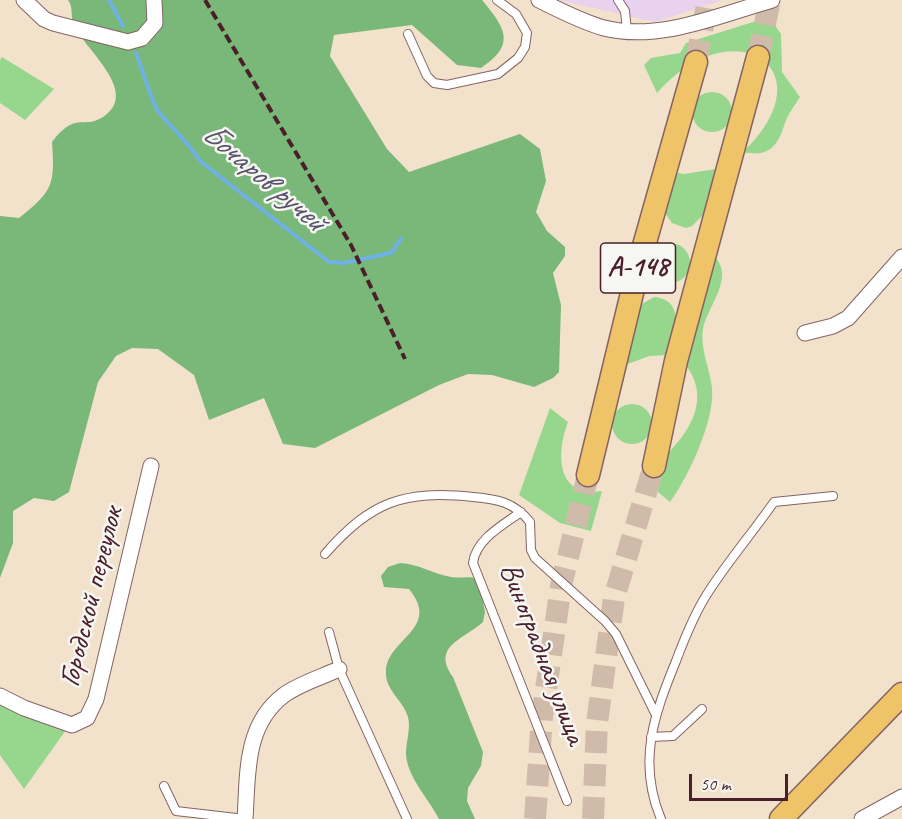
<!DOCTYPE html>
<meta charset="utf-8">
<style>
body{margin:0}
#map{position:relative;width:902px;height:819px;overflow:hidden;background:#f2e2cb;font-family:Caveat,sans-serif}
canvas{display:block}
.scale{position:absolute;left:689px;top:774px;width:99px;height:27px;box-sizing:border-box;border:3px solid #4a1f2b;border-top:0;padding-left:8px;font-size:18px;line-height:21px;white-space:nowrap;color:#4a1f2b;-webkit-text-stroke:4px #f6f6f2;paint-order:stroke}
</style>
<div id="map">
<canvas width="902" height="819"></canvas>
<div class="scale">50 m</div>
</div>
<script>
const ctx = document.querySelector('canvas').getContext('2d');
ctx.lineJoin = 'round';
function fillPath(path, color) {
  ctx.fillStyle = color;
  ctx.fill(path, 'evenodd');
}
function stroke(path, color, width, dash) {
  ctx.strokeStyle = color;
  ctx.lineWidth = width;
  ctx.lineCap = dash ? 'butt' : 'round';
  ctx.setLineDash(dash || []);
  ctx.stroke(path);
}
function write(font, color, halo, rows, align = 'center') {
  ctx.font = font + ' Caveat,sans-serif';
  ctx.lineWidth = 5;
  ctx.setLineDash([]);
  ctx.textBaseline = 'middle';
  ctx.strokeStyle = halo;
  ctx.fillStyle = color;
  for (const [text, x, y, turn = 0] of rows) {
    ctx.save();
    ctx.translate(x, y);
    ctx.rotate((+turn || 0) * Math.PI / 180);
    ctx.textAlign = isNaN(turn) ? turn : align;
    if (halo) ctx.strokeText(text, 0, 0);
    ctx.fillText(text, 0, 0);
    ctx.restore();
  }
}
fillPath(new Path2D(`
 M558,0H723L655,22Z`), '#e8d2ee');
fillPath(new Path2D(`
 M769,17L781,34L782,72L800,97C795,105 788,114 785,123C778,145 770,158 743,152C830,69 733,6 657,93L644,65L651,58L680,53L686,43Z
 M2,57L54,89L25,120L0,103V60Z
 M692 112a20 20 0 1 1 40 0a20 20 0 1 1-40 0Z
 M716,169L703,215L692,226L686,228L672,223L663,210L673,172L684,174Z
 M650 263a20 20 0 1 1 40 0a20 20 0 1 1-40 0Z
 M715,257C735,278 707,307 703,329C700,350 710,368 712,388C715,420 689,476 670,502L641,478C672,452 718,410 687,367Z
 M654,297C687,300 674,335 669,355L649,356L625,365L640,305Z
 M612 424a20 20 0 1 1 40 0a20 20 0 1 1-40 0Z
 M550,408L568,422C556,453 556,498 602,491L591,531L560,523L519,495Z
 M0,703L66,730L24,789L0,755Z`), '#97d78d');
fillPath(new Path2D(`
 M68,0H482C505,28 517,44 481,68L457,65L412,25L334,35L330,56L387,149L409,172L520,134L540,149L546,181L536,212L547,231L565,247V256L553,273L561,305L559,372L553,378L534,387L492,375L468,374L439,385L315,448L283,444L264,398L209,420L194,375L158,349L132,348L116,356L98,382L69,492L54,501L34,498L13,511V543L0,578V216L19,218C53,191 55,185 52,142C77,110 82,130 103,117C140,93 88,52 74,26C70,18 74,8 68,0Z
 M400,563C419,564 433,574 451,577C460,579 471,575 479,580L485,612L483,622C463,640 431,646 453,677L483,752L481,766L468,788L467,801L475,819H439C429,799 407,777 406,754C406,741 411,729 408,717C403,700 385,690 386,672C386,639 442,629 409,589L384,587L381,576L388,567Z`), '#79b878');
stroke(new Path2D(`
 M109,0L123,26
 M136,53C141,66 152,102 158,111C172,129 189,142 200,161L329,262L344,263L391,253L401,239`), '#70b1e5', 4);
stroke(new Path2D(`
 M758,57L770,0
 M696,62L708,0
 M535,819L542,717L561,586L588,475
 M593,819L597,723L614,598L654,466`), '#d0bbab', 22, [22, 11]);
const service = new Path2D(`
 M618,0L625,11L627,31
 M408,34L427,76L434,83L447,85L498,74L518,58L525,47L527,33L516,14L497,0
 M521,512C503,525 476,539 473,563L567,801
 M325,554C371,501 404,490 473,497C497,499 514,502 530,522L531,550L535,558L605,621L616,634L655,713
 M329,632L339,669L407,819
 M651,737L673,736L702,709
 M164,786L176,811L245,819
 M661,819C637,762 654,715 676,661C685,637 695,612 709,591C729,560 753,532 774,502L833,496`);
const minor = new Path2D(`
 M24,0L44,19L53,23L128,42L142,38L155,23L154,0
 M539,0C559,10 582,22 604,28C659,42 720,15 772,0
 M805,333L833,326L848,318L902,257
 M0,696L24,708L72,725L87,718L96,699L151,466
 M245,819C248,775 244,725 284,695C299,684 322,677 339,669
 M862,819L902,797`);
const primary = new Path2D(`
 M654,466L676,361L758,57
 M588,475L640,260L696,62
 M781,819L902,694`);
stroke(service, '#856363', 10);
stroke(minor, '#856363', 17);
stroke(primary, '#856363', 25);
stroke(service, '#fff', 8);
stroke(minor, '#fff', 15);
stroke(primary, '#efc469', 22);
stroke(new Path2D(`
 M205,0L351,245L405,359`), '#4a1f2b', 4, [9, 4.5]);
for (const [x, y, w] of [
 [638,268,75]
]) {
  const box = new Path2D();
  box.roundRect(x - w / 2, y - 25, w, 50, 4.5);
  ctx.fillStyle = '#f6f6f2';
  ctx.fill(box);
  stroke(box, '#4a1f2b', 1.5);
}
write('bold 28px', '#4a1f2b', null, [
 ["А-148",638,268]
]);
write('30px', '#4a1f2b', '#f6f6f2', [
 ["Городской переулок",92,597,-76],
 ["Виноградная улица",542,654,69]
]);
write('italic 32px', '#57526c', '#f6f6f2', [
 ["Бочаров ручей",263,178,40]
]);
</script>
